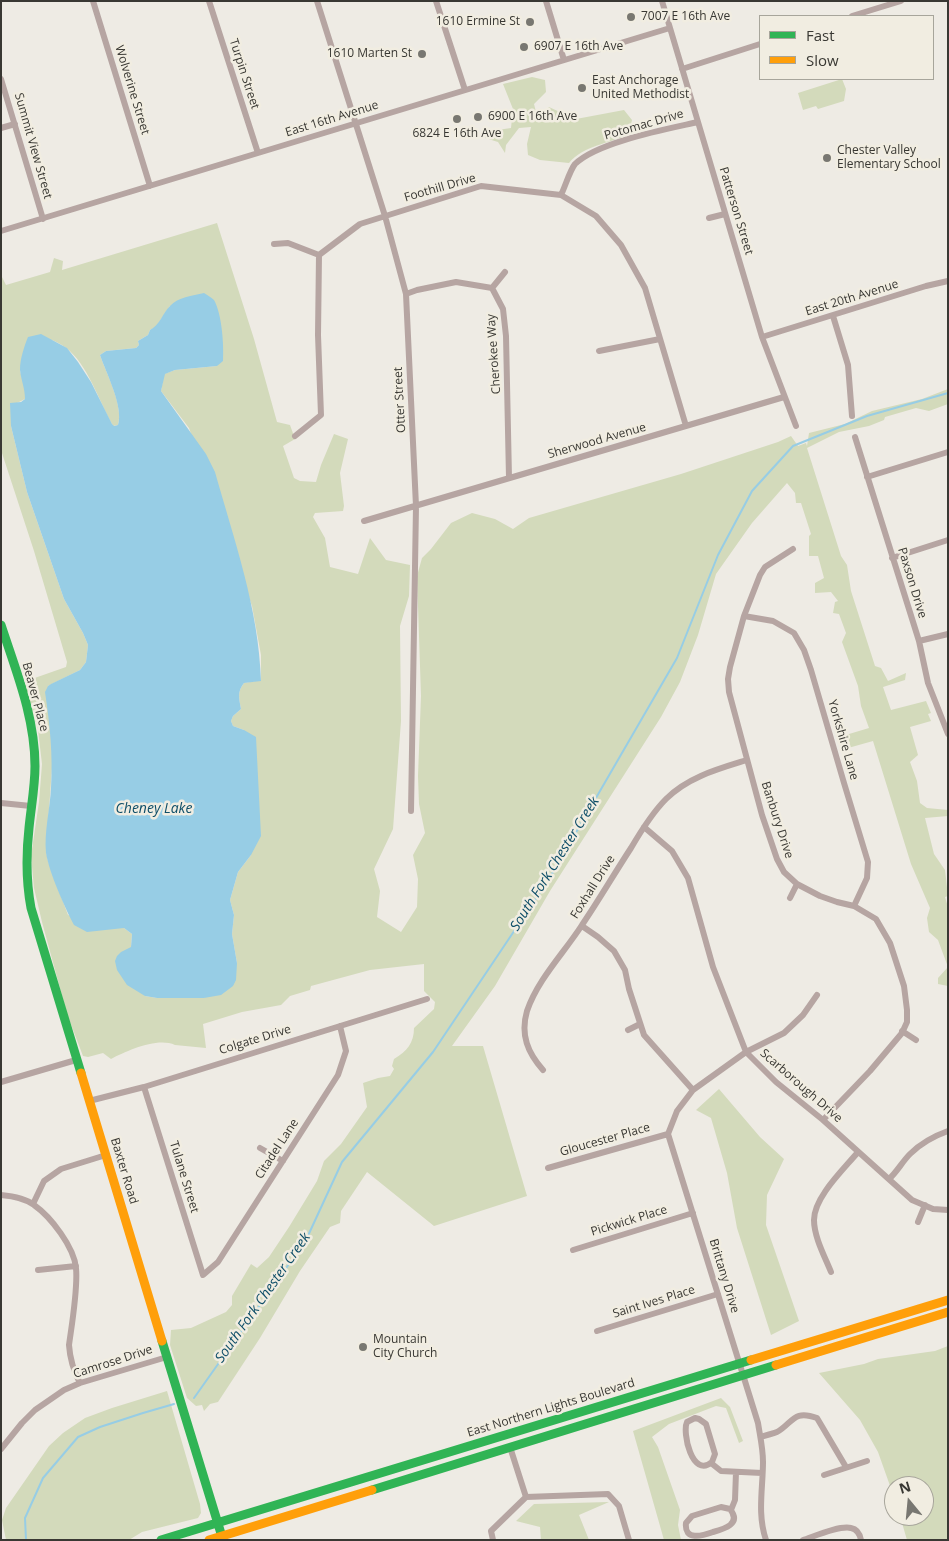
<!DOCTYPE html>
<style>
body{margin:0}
#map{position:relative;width:949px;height:1541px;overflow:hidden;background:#eeebe4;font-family:"Open Sans",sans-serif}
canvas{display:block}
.frame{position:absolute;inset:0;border:2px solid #393833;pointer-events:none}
.legend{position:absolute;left:759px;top:15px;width:175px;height:65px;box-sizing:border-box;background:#f1ede1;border:1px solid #a7a59b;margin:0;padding:6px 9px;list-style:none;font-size:15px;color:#393833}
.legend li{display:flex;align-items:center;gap:10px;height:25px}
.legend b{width:25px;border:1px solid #a7a59b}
.north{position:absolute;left:884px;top:1476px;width:50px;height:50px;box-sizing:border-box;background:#f1ede1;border:1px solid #a7a59b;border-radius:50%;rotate:343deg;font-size:14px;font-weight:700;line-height:20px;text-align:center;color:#393833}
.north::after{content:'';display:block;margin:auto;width:18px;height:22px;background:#787771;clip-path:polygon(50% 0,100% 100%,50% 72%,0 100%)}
</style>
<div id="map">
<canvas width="949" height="1541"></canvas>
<div class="frame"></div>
<ul class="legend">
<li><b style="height:6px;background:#30b455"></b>Fast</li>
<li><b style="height:6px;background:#ff9f0a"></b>Slow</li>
</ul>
<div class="north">N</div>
</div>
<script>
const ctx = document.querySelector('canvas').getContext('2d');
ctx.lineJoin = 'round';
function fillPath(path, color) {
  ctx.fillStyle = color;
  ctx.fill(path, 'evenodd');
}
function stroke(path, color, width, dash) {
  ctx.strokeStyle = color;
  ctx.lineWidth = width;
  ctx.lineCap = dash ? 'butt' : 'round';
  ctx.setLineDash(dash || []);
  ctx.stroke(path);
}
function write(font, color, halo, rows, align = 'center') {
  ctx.font = font + ' "Open Sans",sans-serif';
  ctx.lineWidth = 5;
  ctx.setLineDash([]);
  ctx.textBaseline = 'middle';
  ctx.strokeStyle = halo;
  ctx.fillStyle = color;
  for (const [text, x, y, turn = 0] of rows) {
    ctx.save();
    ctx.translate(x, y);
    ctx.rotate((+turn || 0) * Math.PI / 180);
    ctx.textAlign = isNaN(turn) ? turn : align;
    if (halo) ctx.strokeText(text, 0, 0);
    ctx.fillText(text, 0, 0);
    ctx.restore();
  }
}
fillPath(new Path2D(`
 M532,77L545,80L546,92L534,104L536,112L542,113L549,107L564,114L565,119H576L624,110L632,120L629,134C609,144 584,145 569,163L540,160L528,155L527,144L531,127L519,128L506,145L505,153L498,142L485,138L484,132L511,128L513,109L503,84Z
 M842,79L846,89L844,101L818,109L816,106L803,110L798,93Z
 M217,223L254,339L277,422L290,425L295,439L283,446L294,478L300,481L316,482L321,465L334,434L348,439L340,473L344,506L343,511L315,513L313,517L325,538L330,567L358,574L370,538L386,560L410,565L409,596L400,626L401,721L393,829L374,869L380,891L377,917L401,932L417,907L418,879L413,855L425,833L419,804L418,776L421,696L417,576L422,558L431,549L451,523L472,513L495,519L513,529L529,518L681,474L778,442L791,436L798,446L806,443L807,446L809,433L845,424L872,411L922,399L948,389V404L929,411L916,408L885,417L884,420L869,426L839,432L807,448L841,556L847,565L851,591L875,666L881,668L888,681L906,673L905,680L883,687L891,710L926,701L931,713L928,714L931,721L910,727L918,755L910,762L917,781L920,803L927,808L948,810V816L925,818L934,854L945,870L948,896L945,897L948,907V986L938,984V978L948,967L938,940L929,932L927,918L930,908L911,864L873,741L841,750L839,737L869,728L861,706L858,686L842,642L846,633L839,614L833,613L835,602L838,601L831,592L815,593V583L824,578L818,556H809V536L811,534L801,503H796L795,493L787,483L752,523L716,574L698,635L680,682L661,717L550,891L495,986L452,1046H483L527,1196L434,1226L367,1172L341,1211L340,1223L330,1227L300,1271L260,1338L218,1402L210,1404L204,1411L202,1405L196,1406L187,1398L170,1345L171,1330L191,1328L226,1312L232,1305V1296L251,1264L257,1268L269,1257L289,1227L317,1181L324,1161L341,1144L367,1107L363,1083L378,1078L390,1076L394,1069L392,1066L394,1059C407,1051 414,1043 414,1028L434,1009L435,1002L424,991V964L370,970L311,986L310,990L290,996L281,1005L242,1012L203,1024L206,1048L175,1045C157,1037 127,1051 111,1059L103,1053L88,1057L83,1056L67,1014L42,922L34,888L31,856L39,802L42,764L38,730L25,685L29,680L66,667L67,662L34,551L1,450V275L6,285L50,272L54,258L63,261L62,270ZM170,306L217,366L175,370L164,374L161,391L189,428L252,606L261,655V680L244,683C237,692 239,698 241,709L233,716L231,721L233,726L244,730L251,855L238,872L230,900L234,915L232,934L237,963L204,998H157L145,996L131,947L132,934L124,928L68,915L48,861L46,851L52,768V735L48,686L80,670L86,662L88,645L83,633L64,599L27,492L11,426L17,403L25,399V388L20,371L52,340C56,342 61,344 66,348C87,363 99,401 112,424L113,426L118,425C124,406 106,373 100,355L106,351L136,348L139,345L138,341L148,335L150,330L156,327Z
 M719,1089L760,1137L784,1159L767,1195L766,1225L799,1321L771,1335L737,1228L727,1173L711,1118L696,1110Z
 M948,1346V1540H907L900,1516H924V1486H894V1497L878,1452L860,1420L819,1373L864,1364L878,1359L935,1351Z
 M167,1391L200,1504L201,1513L198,1518L142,1532L129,1540H6L2,1520L6,1508L49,1446L63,1433L85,1418L112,1408Z
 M721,1398L730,1407L743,1441L739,1443L726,1408L716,1406L669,1424L652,1437L658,1447L680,1510L678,1525L681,1540H664L633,1431Z
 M609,1502L579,1515L589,1540H541L540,1527L516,1521L534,1504Z`), '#d3dabb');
fillPath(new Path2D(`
 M204,293C207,295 211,297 214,300C222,314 224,345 223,361L217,366L175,370L165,374L161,391L206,454L215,472C234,540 259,609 261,681L244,683C237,692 239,698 241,709L233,716L231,721L233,726L244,730L256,737L261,836L251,855L238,872L230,900L234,915L232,934L237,963L236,980L233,986L221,995L204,998H157L145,996L127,985L117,970L115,961L117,956L121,952L131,947L132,934L124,928L87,932L74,925C65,908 49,872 46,853C44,832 50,809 51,788C53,755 50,725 45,692L48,686L51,684L80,670L86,662L88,645L83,633L64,599L27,492L11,426L10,403L21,402L25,399C25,388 21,380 20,370C20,359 24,347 28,337L41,334L67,348L78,362L91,382L112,424L114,426L118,425C124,407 106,373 100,355L106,351L136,348L139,345L138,341L148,335L150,330C160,325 162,314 170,306C178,297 192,296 204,293Z`), '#97cde5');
stroke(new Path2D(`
 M194,1398L306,1240L342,1162L433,1052L549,879L677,658L718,555L752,491L793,446L867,416L948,393
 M26,1540L25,1518L43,1478L78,1437L100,1427L143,1413L174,1404`), '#97cde5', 2);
stroke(new Path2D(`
 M93,1L150,186
 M209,1L258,153
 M317,1L385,216L406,294L416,506L411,811
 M436,1L465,90
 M546,1L564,60
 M662,1L762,337L796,426
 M852,16L901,1
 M682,69L760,44
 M1,79L43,219
 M1,128L15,124
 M561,195C565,187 570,170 575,164C597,142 667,129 698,122
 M709,218L725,214
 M1,231L670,28
 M274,244L288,243L319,255
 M492,288L505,272
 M406,294L417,290L456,282L492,288L503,309L506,336L509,478
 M833,316L848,365L852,416
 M762,337L926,286L948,281
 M599,351L660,339
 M295,436L321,415L318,335L319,255L360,224L481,186L561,195L596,216L621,245L645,288L686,426
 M855,437L919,641L928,683L948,734
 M867,477L948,452
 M364,521L784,397
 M793,549L765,567L760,575L744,616L730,667L728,679L729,692L762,815L777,859L784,872L797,884L820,896L837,902L854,906L876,919L890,943L904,986L907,1010V1022L902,1033L870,1071L823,1120
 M892,558L948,540
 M744,616L773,621L794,633L804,650L811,670L844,783L868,862L867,878L854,906
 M919,641L948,634
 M1,803L31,806
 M644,827L672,851L688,878L713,967L746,1052L776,1082L823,1120L912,1200L933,1209L948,1210
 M790,898L797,884
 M582,926L598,937L614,951L625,970L629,989L644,1035L693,1090
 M628,1030L640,1024
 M902,1031L916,1040
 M543,1070C528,1053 520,1035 527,1011C538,979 564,953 582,925C599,900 614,874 631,848C641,831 652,813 666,799C688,777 718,769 747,760
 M1,1082L76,1060
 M144,1087L203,1275L218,1262L338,1075L346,1051L340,1026
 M89,1101L144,1087L427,999
 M260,1148L283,1161
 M548,1168L668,1134
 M889,1179C897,1172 902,1162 910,1154C920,1144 934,1136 948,1131
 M1,1195C12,1196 25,1198 34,1205C51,1217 74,1247 76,1268C78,1289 72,1323 69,1345C70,1360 73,1370 80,1383
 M33,1204L44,1181L61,1169L106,1155
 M918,1222L925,1205
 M573,1250L693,1213
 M38,1270L76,1266
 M831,1272C825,1257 814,1237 814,1220C814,1197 844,1169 858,1152
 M597,1331L718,1294
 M695,1418L699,1419L706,1424L715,1454L712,1462C692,1479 682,1432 687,1422Z
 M761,1437C766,1435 772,1434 777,1432C793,1423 793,1409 817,1418L846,1467
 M510,1447L526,1497
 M1,1449L22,1423L35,1410L64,1390L80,1383L167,1357
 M711,1463L721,1471L762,1473
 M824,1475L867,1461
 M721,1507L730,1509C742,1524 724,1529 713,1532C702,1536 684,1541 686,1523L692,1516Z
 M731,1510L735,1500L736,1472
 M493,1540L491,1531L526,1497L608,1494L619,1506L629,1540
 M766,1540C757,1514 763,1488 763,1462C763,1448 760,1436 758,1423L668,1134L677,1111L693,1090L746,1052L784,1033L803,1015L817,995
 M803,1540C815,1536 840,1525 851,1528C857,1529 860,1535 861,1540`), '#b6a5a2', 6);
stroke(new Path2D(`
 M1,625C16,671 35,717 35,766C35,787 31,807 29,828C26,855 26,881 31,908L81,1073
 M162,1341L223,1540
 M372,1490L776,1365
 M161,1540L751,1360`), '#30b455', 9);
stroke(new Path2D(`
 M81,1073L162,1341
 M751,1360L948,1300
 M776,1365L948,1312
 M209,1540L372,1490`), '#ff9f0a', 9);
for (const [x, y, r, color] of [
 [631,17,5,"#787771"],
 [530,22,5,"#787771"],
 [524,47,5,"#787771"],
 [422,54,5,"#787771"],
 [582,88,5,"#787771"],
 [478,117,5,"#787771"],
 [457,119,5,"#787771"],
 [827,158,5,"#787771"],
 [363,1347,5,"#787771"]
]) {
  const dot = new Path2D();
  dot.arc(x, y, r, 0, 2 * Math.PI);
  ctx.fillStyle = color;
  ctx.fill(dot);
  stroke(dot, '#f1ede1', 2);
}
write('12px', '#393833', '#f1ede1', [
 ["7007 E 16th Ave",641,17],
 ["1610 Ermine St",520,22,"right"],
 ["6907 E 16th Ave",534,47],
 ["1610 Marten St",412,54,"right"],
 ["East Anchorage",592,81],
 ["United Methodist",592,95],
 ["6900 E 16th Ave",488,117],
 ["6824 E 16th Ave",457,134,"center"],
 ["Chester Valley",837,151],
 ["Elementary School",837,165],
 ["Mountain",373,1340],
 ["City Church",373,1354]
], 'left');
write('12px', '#393833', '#f1ede1', [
 ["Turpin Street",244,74,72],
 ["Wolverine Street",132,90,73],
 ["East 16th Avenue",332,119,-17],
 ["Potomac Drive",644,125,-16],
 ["Summit View Street",33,146,74],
 ["Foothill Drive",440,188,-16],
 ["Patterson Street",736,211,73],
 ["East 20th Avenue",852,298,-17],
 ["Cherokee Way",494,354,-94],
 ["Otter Street",400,400,-93],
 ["Sherwood Avenue",597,441,-16],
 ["Paxson Drive",912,583,73],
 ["Beaver Place",35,697,75],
 ["Yorkshire Lane",843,740,74],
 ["Banbury Drive",777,820,72],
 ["Foxhall Drive",593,887,-58],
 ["Colgate Drive",255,1040,-17],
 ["Scarborough Drive",801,1086,41],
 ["Gloucester Place",605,1140,-16],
 ["Citadel Lane",277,1149,-57],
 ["Baxter Road",124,1171,73],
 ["Tulane Street",184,1177,73],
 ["Pickwick Place",629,1221,-17],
 ["Brittany Drive",724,1276,73],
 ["Saint Ives Place",654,1302,-17],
 ["Camrose Drive",113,1362,-18],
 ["East Northern Lights Boulevard",551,1408,-17]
]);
write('italic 14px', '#0e4e68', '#f1ede1', [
 ["Cheney Lake",154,809],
 ["South Fork Chester Creek",555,864,-58],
 ["South Fork Chester Creek",263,1298,-55]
]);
</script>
